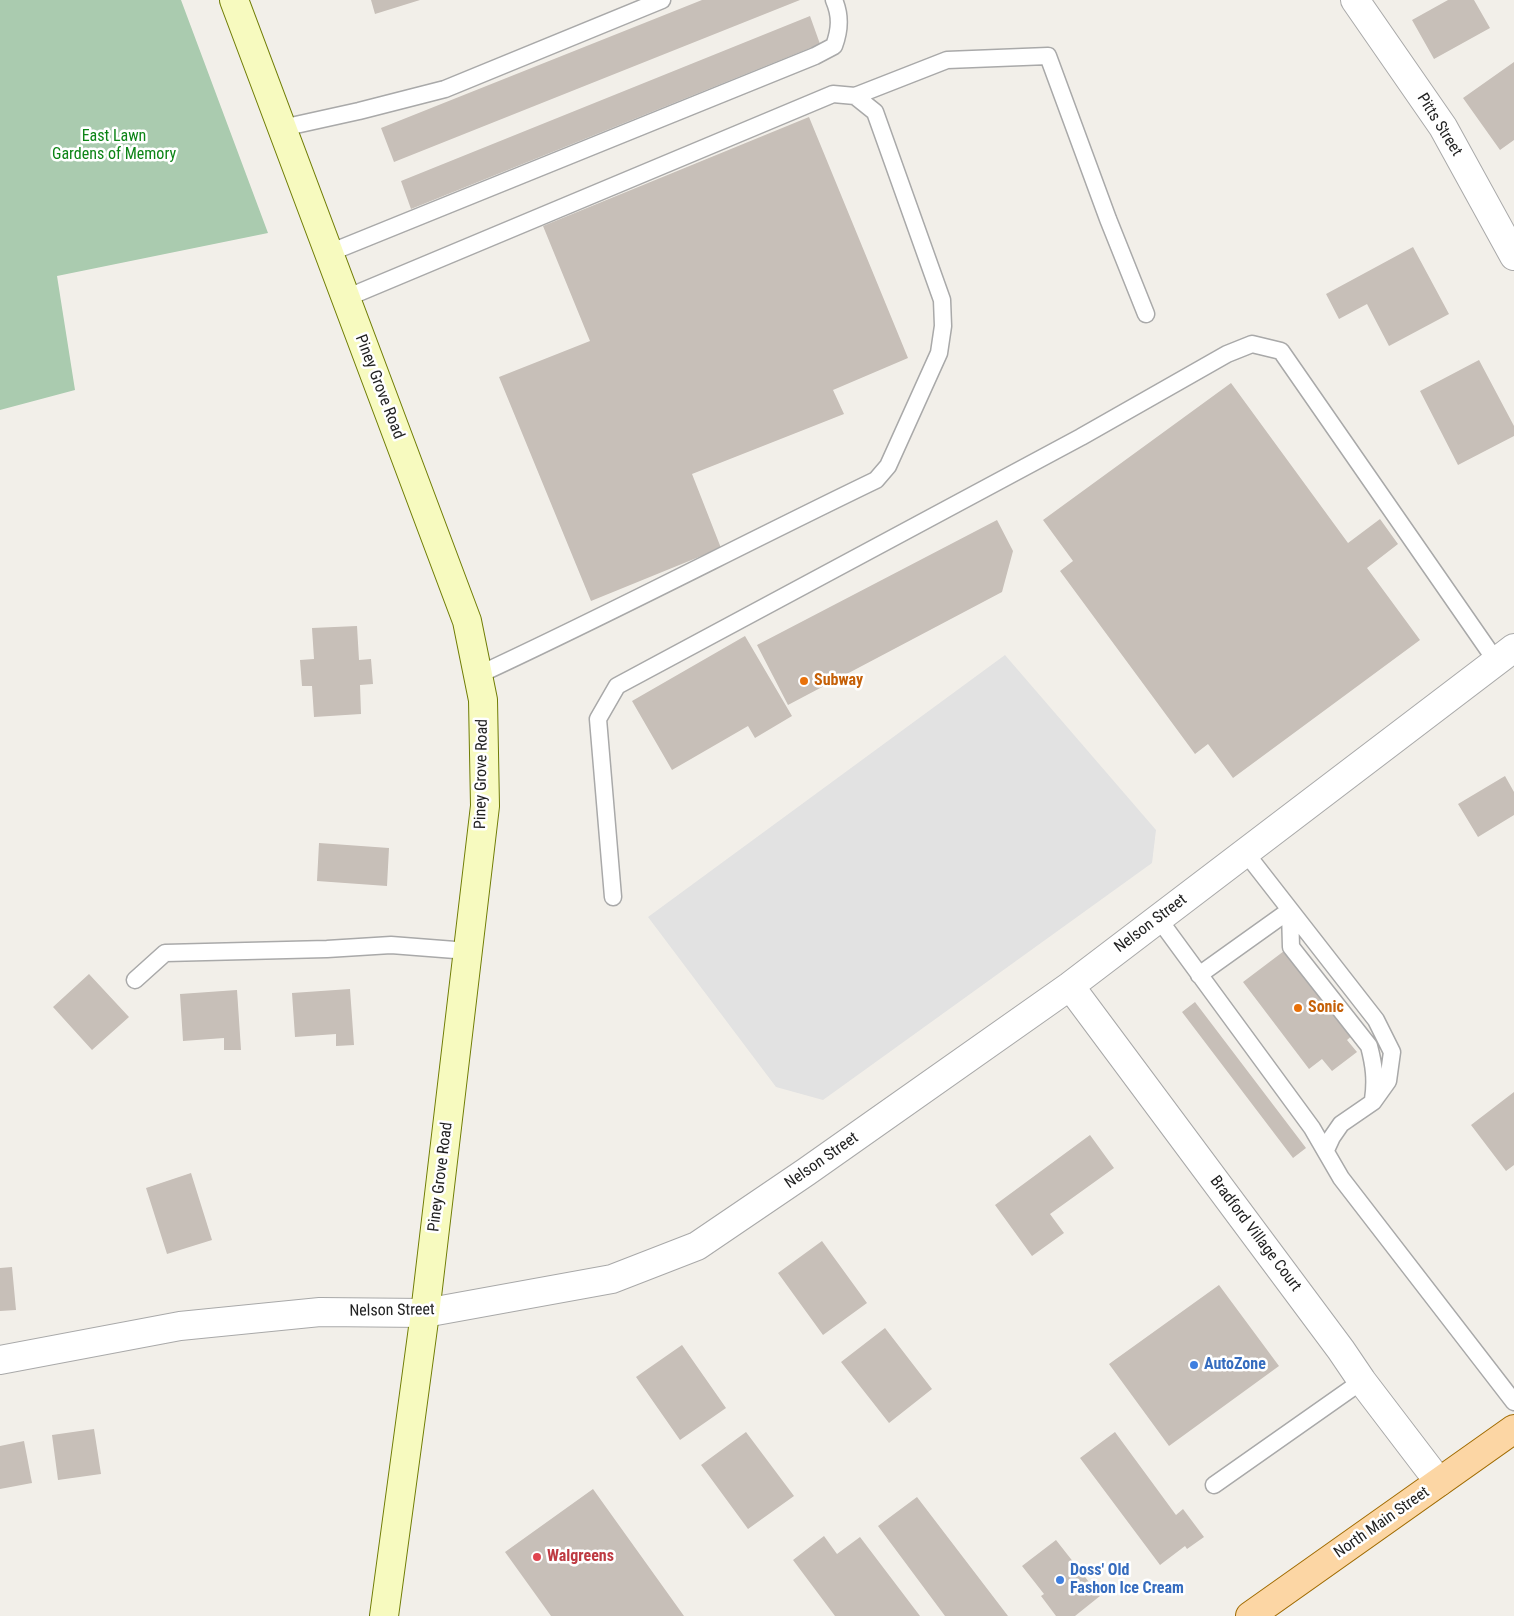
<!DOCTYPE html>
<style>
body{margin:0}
canvas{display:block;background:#f2efe9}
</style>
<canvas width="1514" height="1616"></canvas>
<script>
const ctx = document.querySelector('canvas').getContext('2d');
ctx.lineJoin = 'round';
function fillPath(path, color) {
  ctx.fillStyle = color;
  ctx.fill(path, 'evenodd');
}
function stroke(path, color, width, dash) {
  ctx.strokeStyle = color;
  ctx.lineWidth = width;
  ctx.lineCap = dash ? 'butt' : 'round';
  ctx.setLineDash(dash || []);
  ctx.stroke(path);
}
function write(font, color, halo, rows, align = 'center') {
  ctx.font = font + ' "Roboto Condensed",sans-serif';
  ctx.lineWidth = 5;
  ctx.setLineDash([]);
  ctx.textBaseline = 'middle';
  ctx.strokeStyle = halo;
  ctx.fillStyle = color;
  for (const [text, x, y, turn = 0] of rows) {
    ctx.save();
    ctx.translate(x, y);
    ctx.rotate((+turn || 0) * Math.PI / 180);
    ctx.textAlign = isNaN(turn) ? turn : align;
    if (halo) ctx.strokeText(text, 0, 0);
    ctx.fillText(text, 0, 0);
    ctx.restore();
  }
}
fillPath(new Path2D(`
 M0,0H181L268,233L57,276L75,390L0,410Z`), '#aacbaf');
fillPath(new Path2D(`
 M1005,655L1156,830L1152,863L823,1100L776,1087L648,917Z`), '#e2e2e2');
fillPath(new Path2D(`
 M371,0H420L375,14Z
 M702,0H800L394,162L381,128Z
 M1448,0H1474L1490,28L1434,59L1412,20Z
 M810,16L820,44L411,209L401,181Z
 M1514,62V140L1500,150L1463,98Z
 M809,117L908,358L833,390L844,414L692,474L721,548L591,601L499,377L590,341L543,226Z
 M1413,247L1449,314L1389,346L1367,304L1339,319L1326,294Z
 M1479,360L1514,426V436L1458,465L1420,391Z
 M1231,383L1348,543L1380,519L1398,544L1367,568L1420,640L1233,778L1208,744L1195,754L1060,571L1073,561L1043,520Z
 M997,520L1013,551L1002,592L788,705L757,645Z
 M357,626L359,660L371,659L373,684L360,685L361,714L314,717L312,686H302L300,660L314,659L312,628Z
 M745,636L792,716L755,738L748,726L672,770L632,701Z
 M1505,776L1514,792V815L1478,837L1458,804Z
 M319,843L389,848L387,886L317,881Z
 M1288,948L1354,1034L1347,1040L1357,1052L1332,1071L1322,1059L1309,1069L1243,982Z
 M89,974L129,1017L92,1050L53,1007Z
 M350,989L354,1045L336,1046V1034L295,1037L292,993Z
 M237,990L241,1050H224V1038L183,1041L180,994Z
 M1195,1002L1306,1148L1293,1158L1182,1012Z
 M1514,1092V1165L1506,1171L1471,1125Z
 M1090,1135L1114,1168L1050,1214L1064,1233L1032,1256L995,1205Z
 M191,1173L212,1240L167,1254L146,1188Z
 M822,1241L867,1303L823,1335L778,1273Z
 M12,1267L16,1310L0,1311V1268Z
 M1219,1285L1279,1366L1169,1446L1109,1364Z
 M885,1328L932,1389L889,1423L841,1362Z
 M682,1345L726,1408L680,1440L636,1377Z
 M94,1429L101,1474L58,1480L52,1435Z
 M746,1432L794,1496L748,1529L701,1465Z
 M1115,1432L1176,1515L1183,1509L1204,1537L1187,1549L1185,1546L1160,1565L1080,1458Z
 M24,1441L32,1483L0,1489V1446Z
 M593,1489L684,1616H551L505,1552Z
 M917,1497L1008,1616H945L878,1526Z
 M824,1536L837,1554L860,1537L920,1616H835L793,1560Z
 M1056,1540L1100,1596L1075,1616H1056L1041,1596L1044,1594L1022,1566Z`), '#c7bfb8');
const lane = new Path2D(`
 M855,96L947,60L1048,56L1108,219L1146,314
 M282,128L359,111L445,89L662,0
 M329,253L815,56L834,46C840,30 841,16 834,0
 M346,298L833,94L855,96L875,112L942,300L943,326L939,353L888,466L876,480C743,544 612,613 478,675
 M1245,852L1376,1020L1392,1052L1388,1081L1373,1102L1341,1124L1332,1137L1326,1150
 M613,897L598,719L617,686L1081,437L1227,354L1252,344L1281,351L1496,661
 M1290,910L1291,947L1369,1046C1374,1065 1376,1080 1373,1100
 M1158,918L1312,1128L1341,1178L1514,1402
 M1199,975L1290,910
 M135,980L165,953L327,949L391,945L468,951
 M1214,1485L1362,1381`);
const street = new Path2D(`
 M1355,0L1443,127L1514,256
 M1070,986L1341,1350L1362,1381L1439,1482
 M0,1360L180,1326L320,1312L425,1313L612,1279L697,1246L806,1172L1070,986L1514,648`);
const secondary = new Path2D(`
 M234,0L467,621L483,700L485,806L425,1313L384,1616`);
const primary = new Path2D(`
 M1250,1616L1514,1429`);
stroke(lane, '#a9a9a9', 19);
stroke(street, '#a9a9a9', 30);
stroke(secondary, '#707d05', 30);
stroke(primary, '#a06b00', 30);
stroke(lane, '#fff', 16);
stroke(street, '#fff', 28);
stroke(secondary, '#f7fabf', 28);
stroke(primary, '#fcd6a4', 28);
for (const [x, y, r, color] of [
 [804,681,5,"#e8710a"],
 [1298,1008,5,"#e8710a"],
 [1194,1365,5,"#3f7fe0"],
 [537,1557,5,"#e0444e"],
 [1060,1580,5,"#3f7fe0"]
]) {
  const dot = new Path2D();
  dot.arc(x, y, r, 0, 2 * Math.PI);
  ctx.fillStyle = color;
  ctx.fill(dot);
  stroke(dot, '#fff', 2);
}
write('16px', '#222', '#fff', [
 ["Pitts Street",1439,125,58],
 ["Piney Grove Road",379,387,69],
 ["Piney Grove Road",482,774,-89],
 ["Nelson Street",1151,924,-37],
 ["Nelson Street",822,1161,-35],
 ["Piney Grove Road",441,1177,-83],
 ["Bradford Village Court",1255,1234,53],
 ["Nelson Street",392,1311,-1],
 ["North Main Street",1382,1523,-35]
]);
write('16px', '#0c8416', '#fff', [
 ["East Lawn",114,137],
 ["Gardens of Memory",114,155]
]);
write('bold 16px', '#c56008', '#fff', [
 ["Subway",814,681],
 ["Sonic",1308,1008]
], 'left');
write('bold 16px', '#366cbe', '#fff', [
 ["AutoZone",1204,1365],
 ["Doss' Old",1070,1571],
 ["Fashon Ice Cream",1070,1589]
], 'left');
write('bold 16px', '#be3a42', '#fff', [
 ["Walgreens",547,1557]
], 'left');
</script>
